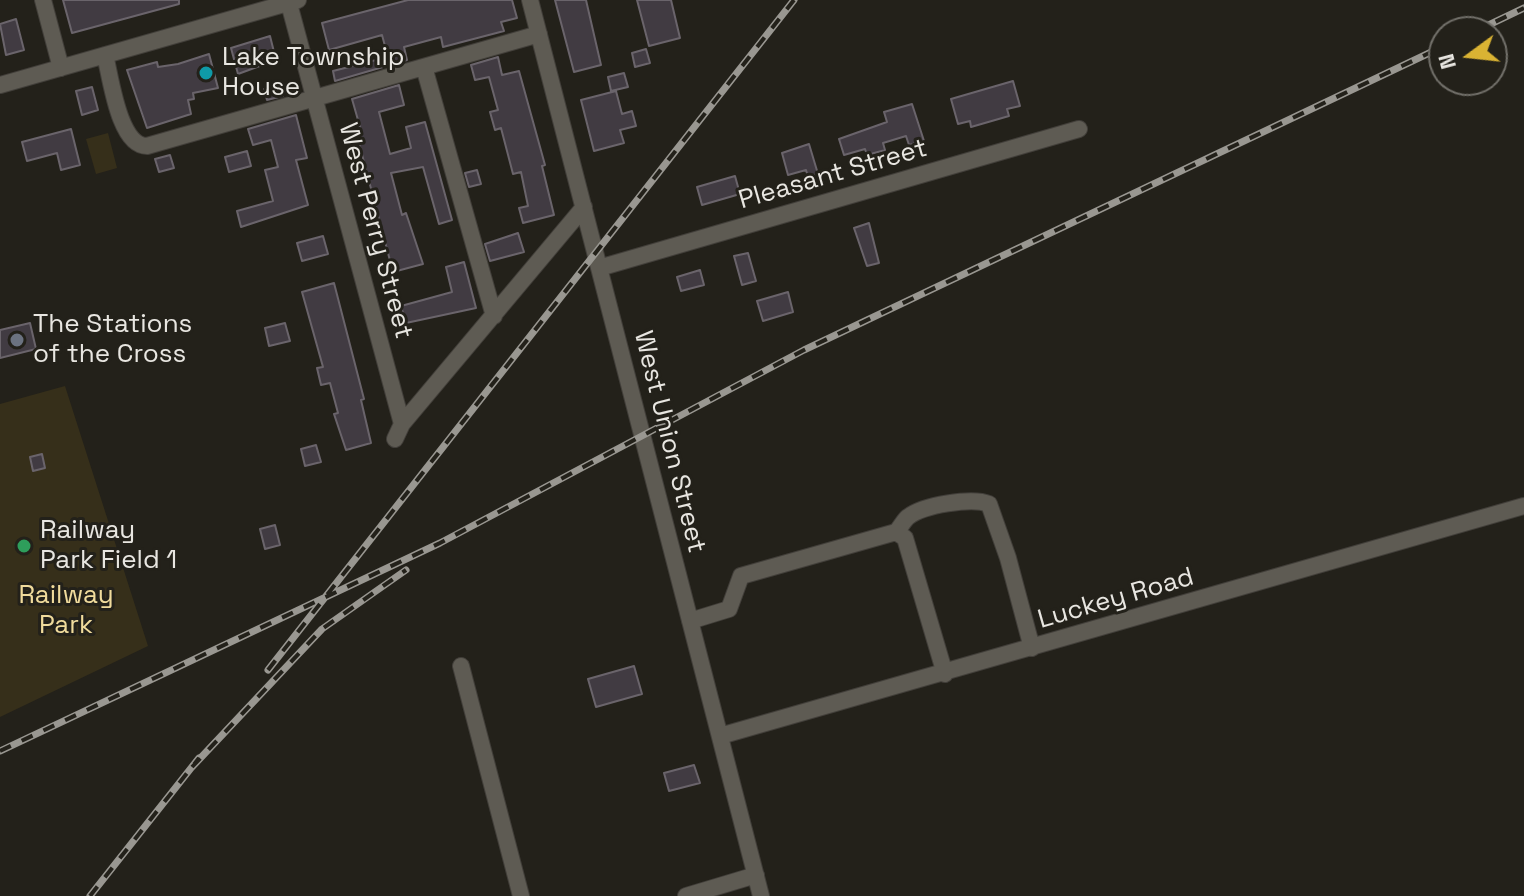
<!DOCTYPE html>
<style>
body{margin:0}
#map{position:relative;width:1524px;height:896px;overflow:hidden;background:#23211a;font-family:"Space Grotesk",sans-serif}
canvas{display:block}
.north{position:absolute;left:1428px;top:16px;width:80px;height:80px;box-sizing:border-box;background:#23211a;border:2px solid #72706a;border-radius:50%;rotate:255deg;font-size:22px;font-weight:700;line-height:32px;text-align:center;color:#e8e6e1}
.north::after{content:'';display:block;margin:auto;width:28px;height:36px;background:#dab333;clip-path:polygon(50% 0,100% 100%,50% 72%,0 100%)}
</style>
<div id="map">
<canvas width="1524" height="896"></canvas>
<div class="north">N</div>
</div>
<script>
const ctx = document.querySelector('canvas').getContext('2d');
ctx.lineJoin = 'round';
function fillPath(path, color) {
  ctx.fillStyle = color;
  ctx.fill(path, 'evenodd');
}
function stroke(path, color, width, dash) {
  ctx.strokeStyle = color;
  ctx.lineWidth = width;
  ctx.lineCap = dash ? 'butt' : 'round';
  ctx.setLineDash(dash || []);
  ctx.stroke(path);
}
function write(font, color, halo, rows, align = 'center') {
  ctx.font = font + ' "Space Grotesk",sans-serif';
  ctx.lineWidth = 6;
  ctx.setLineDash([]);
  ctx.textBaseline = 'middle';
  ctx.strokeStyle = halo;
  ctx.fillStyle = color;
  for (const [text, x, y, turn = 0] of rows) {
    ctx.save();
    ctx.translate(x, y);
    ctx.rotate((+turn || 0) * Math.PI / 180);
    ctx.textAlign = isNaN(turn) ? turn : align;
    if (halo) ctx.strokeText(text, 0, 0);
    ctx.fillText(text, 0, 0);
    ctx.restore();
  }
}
fillPath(new Path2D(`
 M108,133L117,168L96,174L86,139Z
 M65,386L148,646L0,717V404Z`), '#362f1a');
const building = new Path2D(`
 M63,0H179V4L72,33Z
 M408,0H512L517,18L501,22L504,31L443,47L441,37L404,47L407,60L335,81L333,71L388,57L382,35L329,50L322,23Z
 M555,0H586L601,65L574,72Z
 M637,0H671L680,38L649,46Z
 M16,19L24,50L6,55L0,24Z
 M270,36L276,60L238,74L231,48Z
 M646,49L650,63L635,67L632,53Z
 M209,54L218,88L193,93L194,99L188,100L191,114L147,128L127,70L157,62L158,67L178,64Z
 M498,57L502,75L519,71L545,165L542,166L554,215L523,223L519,208L528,206L521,172L513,174L501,128L495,130L490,112L498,110L489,77L475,80L471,65Z
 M624,73L628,87L611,91L608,77Z
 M1013,81L1020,106L1007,109L1009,116L971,127L970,121L958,124L951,99Z
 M280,85L283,96L267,100L264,89Z
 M399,85L404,105L379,112L390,154L411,148L406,127L425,122L452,220L439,224L423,167L391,173L402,215L406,213L423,264L393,272L355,128L360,127L352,99Z
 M92,87L98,110L82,115L76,91Z
 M616,91L622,114L632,111L636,126L620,130L624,143L594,151L581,100Z
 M912,104L924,141L909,145L906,136L883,143L885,150L867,155L865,149L844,155L839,139L887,122L884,112Z
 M296,115L307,158L296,160L308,205L241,227L237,211L273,201L265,170L278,167L271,140L253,145L248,129Z
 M71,129L80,165L61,170L57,153L27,161L22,142Z
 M809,144L818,174L808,177L806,170L788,175L782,153Z
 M247,151L251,166L229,172L225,157Z
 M170,155L174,168L159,172L155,159Z
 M477,170L481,184L469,187L465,173Z
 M735,176L740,194L702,205L697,187Z
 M869,223L879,263L867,266L854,228Z
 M518,233L524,252L490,261L485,244Z
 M323,236L328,254L302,261L297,243Z
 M748,253L756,281L742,285L734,256Z
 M464,262L476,308L406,323L401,306L452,292L446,267Z
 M700,270L704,285L681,291L677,277Z
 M334,283L364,399L361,400L371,443L346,450L334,414L338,413L330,383L321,385L317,368L323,367L302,292Z
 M788,292L793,312L763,321L757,301Z
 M30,323L36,349L0,358V330Z
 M285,323L290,341L269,346L265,328Z
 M316,445L321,462L305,466L301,449Z
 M42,454L45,468L33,471L30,457Z
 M275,525L280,545L265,549L260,529Z
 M634,666L642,694L596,707L588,679Z
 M694,765L700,783L669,791L664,773Z`);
fillPath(building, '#413b42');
stroke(building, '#6a646b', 2);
const minor = new Path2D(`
 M43,0L61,68
 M288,0L402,424
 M530,0L761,896
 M105,55C111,79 119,146 147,146L539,34
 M424,67L494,316
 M0,85L298,0
 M599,268L1079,129
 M395,439L402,424L584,207
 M896,532C900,528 904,520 908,517C923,505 972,497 989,504L1008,558L1032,648
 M690,621L729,609L741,576L896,532L905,538L945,674
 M461,666L521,896
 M720,736L1524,506
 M686,896L756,875`);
stroke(minor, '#423f3a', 18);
stroke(minor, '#5e5b53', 16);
const rail = new Path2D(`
 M1474,32L1524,8
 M268,670L794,0
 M0,751L440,543L804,350L1444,46
 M192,767L322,629L406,570
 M90,896L199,758`);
stroke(rail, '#999791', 7);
stroke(rail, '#23211a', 4, [12]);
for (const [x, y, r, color] of [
 [206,73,8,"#0f9aa8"],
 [17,340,8,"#6b7280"],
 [24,546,8,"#2e9e5b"]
]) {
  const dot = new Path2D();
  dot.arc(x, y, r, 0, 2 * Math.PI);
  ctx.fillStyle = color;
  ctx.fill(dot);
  stroke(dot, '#23211a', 3);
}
write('26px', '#e8e6e1', '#23211a', [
 ["Lake Township",222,58],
 ["House",222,88],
 ["The Stations",33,325],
 ["of the Cross",33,355],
 ["Railway",40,531],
 ["Park Field 1",40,561]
], 'left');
write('26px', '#e8e6e1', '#23211a', [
 ["Pleasant Street",833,175,-16],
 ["West Perry Street",375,231,75],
 ["West Union Street",669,442,76],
 ["Luckey Road",1116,599,-16]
]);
write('26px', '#f0db9c', '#23211a', [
 ["Railway",66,596],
 ["Park",66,626]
]);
</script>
